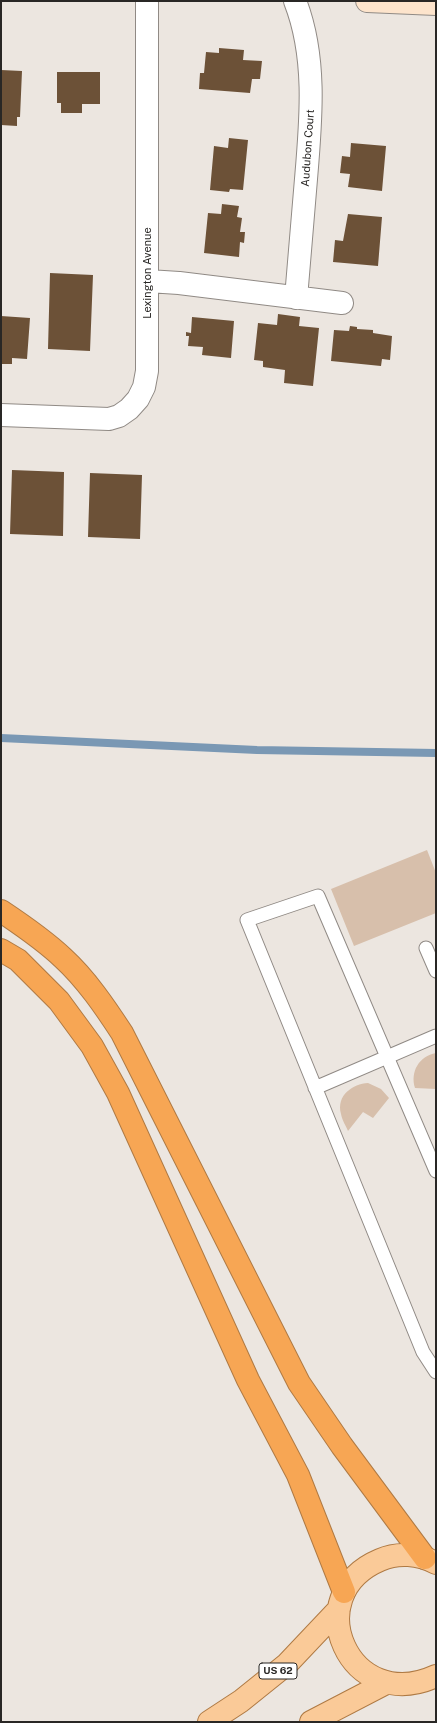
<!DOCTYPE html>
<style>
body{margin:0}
#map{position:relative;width:437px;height:1723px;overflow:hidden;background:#ece6e0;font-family:"Public Sans",sans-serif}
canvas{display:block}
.frame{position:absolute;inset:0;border:2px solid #292725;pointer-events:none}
</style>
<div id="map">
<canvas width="437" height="1723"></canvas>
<div class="frame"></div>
</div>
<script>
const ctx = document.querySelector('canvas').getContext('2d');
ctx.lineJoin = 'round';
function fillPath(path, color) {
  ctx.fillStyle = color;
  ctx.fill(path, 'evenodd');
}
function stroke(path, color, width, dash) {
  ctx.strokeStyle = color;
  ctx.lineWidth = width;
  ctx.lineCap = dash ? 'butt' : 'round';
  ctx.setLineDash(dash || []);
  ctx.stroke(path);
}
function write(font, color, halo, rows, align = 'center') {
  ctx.font = font + ' "Public Sans",sans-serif';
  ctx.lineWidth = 4;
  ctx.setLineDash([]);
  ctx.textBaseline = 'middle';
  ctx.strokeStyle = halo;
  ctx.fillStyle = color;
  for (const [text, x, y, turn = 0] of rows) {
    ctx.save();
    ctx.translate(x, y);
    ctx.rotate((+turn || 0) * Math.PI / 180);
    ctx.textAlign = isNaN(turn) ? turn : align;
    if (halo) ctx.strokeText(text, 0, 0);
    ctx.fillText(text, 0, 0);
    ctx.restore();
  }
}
fillPath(new Path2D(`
 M427,850L436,873V913L354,946L331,889Z
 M436,1053V1089L415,1088C410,1072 419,1056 436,1053Z
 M368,1083L381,1089L389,1098L373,1118L363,1112L348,1131C346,1126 342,1120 341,1114C336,1095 353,1084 368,1083Z`), '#d7bfab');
stroke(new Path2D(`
 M1,738L257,750L436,753`), '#7a98b4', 8);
fillPath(new Path2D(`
 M219,48L244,50L243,60L262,61L260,79H252L250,93L199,89L200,73H204L206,52L219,53Z
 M1,70L22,71L20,117H17V126L1,125Z
 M57,72H100V104H82V113H61V103H57Z
 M229,138L248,140L243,190L230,189L229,192L210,190L214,146L228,148Z
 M351,143L386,146L382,191L348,187L350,174L340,173L342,156L350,157Z
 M222,204L239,206L237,217L242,218L240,232H245L244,243L240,242L239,257L204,253L208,213L221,214Z
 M348,214L382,217L378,266L333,262L335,240L343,241Z
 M50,273L93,275L90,351L48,349Z
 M278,314L300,317L299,326L319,328L313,386L284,383L285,370L263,367V361L254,360L258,323L277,325Z
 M1,316L30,318L27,359L12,358V364H1Z
 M192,317L234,321L231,358L202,355L203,347L188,346L189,336H186V332L191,333Z
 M350,326L357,327V329L373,330V333L392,336L390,360L382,359L381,366L331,361L334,330L349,331Z
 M12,470L64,472L63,536L10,534Z
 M90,473L142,475L140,539L88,537Z`), '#6c5137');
const lane = new Path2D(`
 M426,948L436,971
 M315,1088L436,1036
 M436,1171L318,896L247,920L423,1352L436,1372`);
const street = new Path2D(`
 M295,1C317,57 311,120 306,179C303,219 299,258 296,298
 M148,281L179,283L342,303
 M1,415L109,419L119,416L129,409L138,399L144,387L147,371V1`);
const secondary = new Path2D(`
 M367,1L436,4`);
const primary = new Path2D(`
 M436,1563C419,1554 398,1552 380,1560C297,1595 349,1716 436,1676
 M209,1722L241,1701L287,1664L339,1609
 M311,1722L386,1683`);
const highway = new Path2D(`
 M1,911C22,925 44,940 63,958C86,979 105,1007 122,1033L299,1383L342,1446L425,1558
 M1,950L18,960L59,1001L92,1046L118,1093L248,1380L298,1475L344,1592`);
stroke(lane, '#908a85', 15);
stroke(street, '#908a85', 24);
stroke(secondary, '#908a85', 24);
stroke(primary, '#af7a44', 24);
stroke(highway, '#af7a44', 24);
stroke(lane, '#fff', 13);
stroke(street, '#fff', 22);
stroke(secondary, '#fde4cc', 22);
stroke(primary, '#faca98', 22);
stroke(highway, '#f7a654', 22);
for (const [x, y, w] of [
 [278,1671,38]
]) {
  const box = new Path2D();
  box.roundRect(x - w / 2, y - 8, w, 16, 3);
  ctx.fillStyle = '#fff';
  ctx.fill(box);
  stroke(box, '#292725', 1);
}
write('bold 10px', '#292725', null, [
 ["US 62",278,1671]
]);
write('11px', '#292725', '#fff', [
 ["Audubon Court",308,148,-86],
 ["Lexington Avenue",148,273,-90]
]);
</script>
